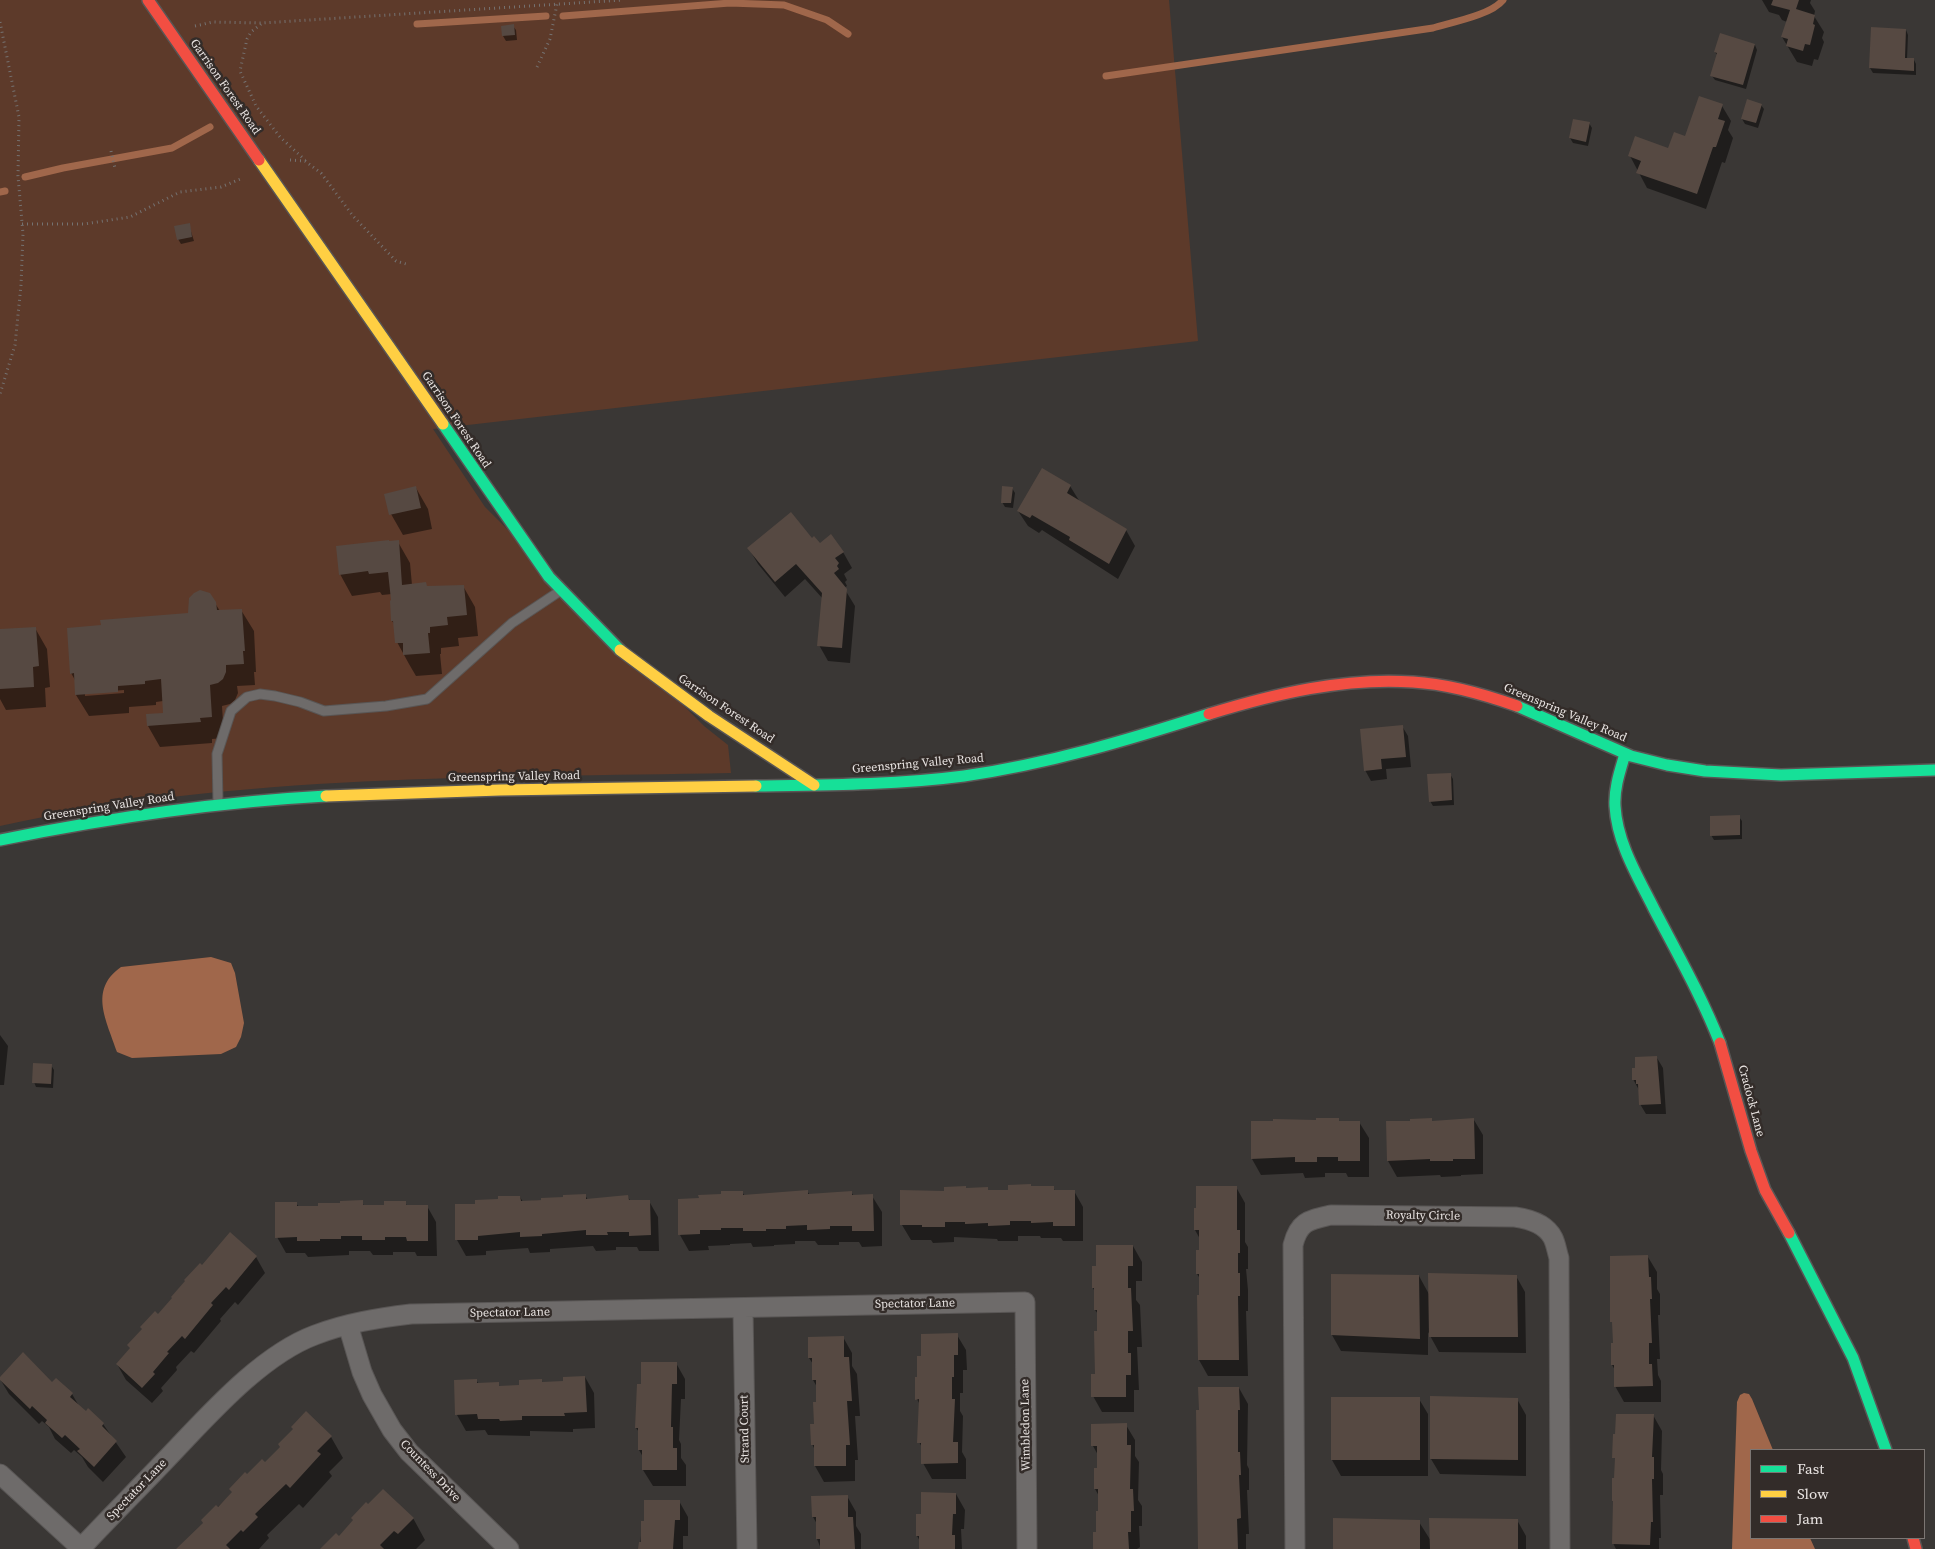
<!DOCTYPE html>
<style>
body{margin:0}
#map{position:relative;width:1935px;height:1549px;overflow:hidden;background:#3a3735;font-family:"Source Serif 4",serif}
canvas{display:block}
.legend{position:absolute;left:1750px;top:1449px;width:175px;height:90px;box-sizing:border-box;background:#332c29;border:1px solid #7c7673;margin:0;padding:6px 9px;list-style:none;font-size:15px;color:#e9e4e2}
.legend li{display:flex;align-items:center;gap:10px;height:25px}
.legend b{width:25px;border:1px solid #7c7673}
</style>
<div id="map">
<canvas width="1935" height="1549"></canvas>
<ul class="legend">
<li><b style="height:6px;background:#16e098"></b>Fast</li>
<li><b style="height:6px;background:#ffcf43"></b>Slow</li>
<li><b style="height:6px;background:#f24e42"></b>Jam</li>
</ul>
</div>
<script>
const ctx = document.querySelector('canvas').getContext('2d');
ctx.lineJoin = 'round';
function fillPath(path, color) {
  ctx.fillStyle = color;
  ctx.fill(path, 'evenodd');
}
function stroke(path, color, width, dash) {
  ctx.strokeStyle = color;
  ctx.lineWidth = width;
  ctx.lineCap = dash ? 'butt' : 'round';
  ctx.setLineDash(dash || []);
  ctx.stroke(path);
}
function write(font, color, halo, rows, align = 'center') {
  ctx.font = font + ' "Source Serif 4",serif';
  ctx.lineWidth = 5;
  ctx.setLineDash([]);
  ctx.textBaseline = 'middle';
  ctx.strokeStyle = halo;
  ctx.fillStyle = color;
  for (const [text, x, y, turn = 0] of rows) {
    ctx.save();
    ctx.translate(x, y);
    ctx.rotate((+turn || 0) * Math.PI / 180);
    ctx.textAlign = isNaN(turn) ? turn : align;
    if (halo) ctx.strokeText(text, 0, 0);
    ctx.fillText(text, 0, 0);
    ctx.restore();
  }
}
fillPath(new Path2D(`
 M0,0H1169L1198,341L433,429L485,507L704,726L728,745L731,773C487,778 239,773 0,826Z`), '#5d3a2a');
fillPath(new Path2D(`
 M211,957L231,963L235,973L244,1023L241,1037L236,1047L221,1054L132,1058L117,1052C107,1021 88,990 121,967Z
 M1744,1393L1749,1394L1752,1399L1773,1450H1751V1538H1810L1815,1549H1732L1737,1402L1740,1395Z`), '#a0674b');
fillPath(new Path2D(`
 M1762,0H1811L1810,3L1815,11L1814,16L1824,32L1822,38L1824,42L1818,60L1814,59L1812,66L1797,62L1782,37L1787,22L1782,20L1779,15L1769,12Z
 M513,26L516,30L517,40L506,41L503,36Z
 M1906,30L1908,35L1907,59L1914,60L1916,64V75L1873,73L1870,68Z
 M1755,45L1757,50L1746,89L1715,80L1712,76L1718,56L1715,52Z
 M1761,105L1764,109L1758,128L1745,124L1742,119Z
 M1722,106L1731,121L1728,130L1733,138L1725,163L1722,162L1706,209L1647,188L1630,156L1669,149L1686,137Z
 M1589,123L1592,128L1588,146L1573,143L1570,138Z
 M189,225L194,241L181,244L178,239Z
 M1070,486L1080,502L1126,530L1135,546L1118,579L1042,530L1039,533L1028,526L1018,511Z
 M416,488L428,509L432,529L403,535L391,514Z
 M1012,488L1015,493L1013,508L1005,507L1002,502Z
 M812,540L819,544L843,552L852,568L844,574L847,580L845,582L847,586L844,588L855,606L850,663L828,661L819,645L823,599L805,579L785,597L758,564L749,549Z
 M398,542L410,563L412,585L428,588L463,586L475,607L478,636L458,638L459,646L441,648V654H440L442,674L416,676L409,664L397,642L395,625L392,621V594L382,595L380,592L352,596L340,574Z
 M209,594L220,611L241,610L254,631L256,672H254L255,685L237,686L238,693L235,700L230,704L222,706L224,738L212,739V743L160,747L148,726L164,714L163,701L156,702V705L129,707V713L89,716L76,695L75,680L71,673L102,627L190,614ZM124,690V693L85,696V693Z
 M35,628L47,649L50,687L45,688L46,707L6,710L0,699V630Z
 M1402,726L1408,736L1411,767L1386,769L1387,779L1371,781L1365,770Z
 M1450,774L1453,779L1454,805L1433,806L1430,801Z
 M1739,817L1742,821V839L1714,840L1711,835Z
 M0,1035L8,1046L4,1085H0Z
 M1657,1058L1663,1068L1666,1114H1646L1640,1104L1639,1090L1633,1079Z
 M51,1065L54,1070L53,1088L36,1087L34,1082Z
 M1338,1119L1340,1122H1359L1369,1138V1177H1348L1346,1173H1325V1177L1305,1178L1303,1173L1261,1175L1252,1159V1122H1317Z
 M1474,1120L1483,1135V1174L1461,1175V1176L1441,1177L1440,1175L1397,1177L1388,1161L1387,1122H1432Z
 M1031,1187H1053L1055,1191H1074L1083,1207V1241H1063L1061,1238H1041L1040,1236H1018V1241H998L997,1239L954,1237V1242L933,1243L931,1240H911L902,1225L945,1192L966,1189L1009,1191Z
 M1236,1187L1245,1203V1242L1248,1247V1269H1246L1248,1290V1311H1246L1248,1376H1208L1199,1360L1201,1280L1197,1274L1200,1239L1195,1230V1210Z
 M807,1191L810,1195L851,1192L854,1196H872L882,1212V1246L862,1247L859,1242H839V1245H818L815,1241H795V1244L774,1245V1246L753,1247L751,1243L730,1244V1245L708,1246L709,1250L689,1251L680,1235L722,1195L742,1192L745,1196Z
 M585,1195L588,1200L628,1197L631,1202L649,1201L658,1217L659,1251H639L637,1247H616V1250L596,1251L593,1246L550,1249V1252L530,1253L528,1248L486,1251V1255L466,1256L457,1240L477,1205L520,1197L523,1202Z
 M362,1202L364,1206H385L405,1202L407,1206H427L436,1222L437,1256H417L415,1252H393V1255H373L370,1251H349V1255L308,1257L305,1253H286L277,1237L296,1203L299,1207H319Z
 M1133,1246L1142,1262V1281H1136V1300L1140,1305L1142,1347H1137L1139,1390H1134V1412H1102L1093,1396L1097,1375L1098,1332V1314L1095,1310V1292L1093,1288V1267H1098Z
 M256,1257L265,1273L238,1305L235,1302L220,1319L221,1321L194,1353L191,1351L176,1367L177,1370L161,1388L163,1391L152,1403L126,1380L117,1364L202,1267Z
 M1648,1257L1657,1272V1289L1660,1294V1315H1658L1660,1359H1657L1658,1375L1661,1381V1402H1624L1615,1386V1370L1612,1365L1614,1345Z
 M1419,1276L1430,1296L1516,1276L1525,1292L1526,1353L1439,1352L1428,1332V1355L1341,1351L1332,1335Z
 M957,1335L966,1350L967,1370H963V1393H960V1411L963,1416L962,1452L966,1459V1479H932L923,1463V1449L919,1442L920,1405L917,1399L918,1378L923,1357Z
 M843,1337L852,1353V1366L857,1374L860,1416H855L858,1460H855V1481L824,1482L815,1466V1450L812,1444L817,1403V1387L813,1380V1364L809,1358Z
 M676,1363L685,1379V1399H681L679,1440L681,1444V1458L686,1465V1486H653L643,1470V1457L639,1450V1432L636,1428L642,1385Z
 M585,1377L594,1393L595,1428L573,1429V1432L530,1431V1436L488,1435L485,1430L466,1431L457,1415L476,1380L479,1384H498L500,1387L520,1386L541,1380L543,1383L564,1382Z
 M0,1379L52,1383L72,1394L79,1406L86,1413L88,1410L103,1424L126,1457L103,1482L88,1467L82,1457L74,1450L71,1453L55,1439L49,1427L42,1421L39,1424L9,1394Z
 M1239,1388L1248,1404L1247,1465L1249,1469V1490H1247L1249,1534H1246V1549H1200V1411Z
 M1419,1399L1428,1414V1476H1341L1332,1460Z
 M1517,1399L1526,1415V1476L1440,1474L1431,1459Z
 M1653,1415L1662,1431L1661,1470L1663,1474V1495H1660L1661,1538H1659V1549H1616L1613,1543L1616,1479L1614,1436Z
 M1126,1425L1135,1440V1456L1139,1462L1138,1500L1142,1506V1526H1139L1140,1547L1137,1549H1095L1100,1512L1099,1496L1095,1489L1098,1469V1455L1093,1446Z
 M331,1437L343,1458L329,1472L332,1476L303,1508L299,1504L267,1535L269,1538L259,1549H177L204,1524L202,1521L233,1493L247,1476L265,1464Z
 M956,1494L965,1510L964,1529H961L962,1549H920V1541L917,1536L922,1515Z
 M847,1496L856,1512V1526L861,1534V1549H821L817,1539V1524L813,1517Z
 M679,1501L688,1517V1536H683V1549H640L642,1522H645Z
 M413,1518L425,1540L416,1549H322L339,1538Z
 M1517,1520L1526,1536V1549H1334L1419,1522L1431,1541Z`), '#0007');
stroke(new Path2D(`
 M563,16L730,3L784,5L827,20L848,34
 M417,24L546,16
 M1106,76L1433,28C1453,22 1491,15 1503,0
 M25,177L63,168L172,148L210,127
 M0,192L5,191`), '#a0674b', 7);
fillPath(new Path2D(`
 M1773,0H1799L1796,9L1815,15L1813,24L1815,25L1810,45L1805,44L1803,51L1786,46L1788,39L1781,37L1790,10L1771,5Z
 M514,24L515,35L502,36L501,26Z
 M1871,27L1906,29L1905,58H1914V71L1869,68Z
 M1720,33L1755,44L1743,85L1710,76L1717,53L1714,52Z
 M1699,96L1723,104L1718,119L1725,121L1716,147H1713L1697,194L1636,173L1641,161L1628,156L1635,136L1668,148L1674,132L1685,136Z
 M1747,99L1762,104L1756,123L1741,119Z
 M1573,119L1590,122L1586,142L1569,138Z
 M190,223L192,237L177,240L174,226Z
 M1042,468L1071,485L1067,493L1127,529L1109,564L1069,540L1070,537L1032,515L1030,518L1017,511Z
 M416,486L421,508L389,515L384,494Z
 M1002,486L1013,487L1011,503H1001Z
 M791,512L812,538L814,536L820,543L831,534L844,552L835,558L839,563L837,566L839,569L834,573L847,589L842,648L817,646L822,593L796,564L775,582L747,548Z
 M389,540V541L399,540L402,585L426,582L427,586L464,585L467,615L447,617L448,625L430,627V633H428L430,653L403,655V643H395L393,621H391L390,601L391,600L388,572L369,574L368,571L339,575L336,546Z
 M200,590L210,593L216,602L217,610L242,609L245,651H243L244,664L226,665V672L223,679L218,683L210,685L212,717L200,718L201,722L147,726L146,714L163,713L161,679L145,681V684L118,686V692L75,695L74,673L70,674L67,628L101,625L100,620L188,613L189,598L194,593Z
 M36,627L39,666L33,667L34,687L0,689V629Z
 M1403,725L1406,757L1381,759L1382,769L1364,771L1360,729Z
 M1451,773L1452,800L1429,802L1427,774Z
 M1740,815V835L1710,836V816Z
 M1657,1056L1661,1104L1639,1105L1638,1084H1636V1080H1632V1068H1635V1057Z
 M33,1063L52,1064L51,1084L32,1083Z
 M1316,1118H1339V1121H1360V1161H1338V1157H1317V1162H1295V1157L1251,1159V1121H1273V1119L1316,1120Z
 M1432,1118V1121L1474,1118L1475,1159H1453V1161H1430V1159L1387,1161L1386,1121H1410V1119Z
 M1031,1184V1186H1054V1190H1075V1226H1053V1222L1031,1223V1221H1010V1225L988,1226V1223L965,1224V1222H945V1227H922V1225H900V1190L944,1191V1187L966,1186V1188L988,1187V1190H1008V1185Z
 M1196,1186H1237V1230H1240V1253H1238V1273H1240V1296H1238L1239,1360H1198L1197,1295H1199V1274H1196V1250H1199V1230H1194V1208H1196Z
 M808,1190V1194L852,1191V1195L873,1194L874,1231H852V1226H830V1229L807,1230V1225L786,1226V1229H766V1231H743V1228H721V1230H700V1234L678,1235V1199L699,1198L698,1195L721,1194V1191H743V1195Z
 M586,1194V1199L628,1195L629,1200H650L651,1235L629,1236V1232H607L608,1235H586V1230L542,1234V1236L520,1237V1232L478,1236V1240H455V1204H475V1200L498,1199V1196H520L521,1201L541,1200V1198L563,1197V1195Z
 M363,1200V1205H384V1201H406V1205H428V1241H407L406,1237H385V1240H362V1236H341V1239H320V1241H297V1237L275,1238V1202H297V1206H318V1203H340V1201Z
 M230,1232L257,1256L229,1290L226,1287L211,1303L213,1305L185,1339L182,1336L167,1352L169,1353L153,1372L155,1374L142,1388L116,1364L130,1348L127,1345L142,1329L140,1327L155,1311L158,1314L172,1298L171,1297L185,1281L184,1280L200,1263L202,1265Z
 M1096,1245H1133V1266H1128V1288H1131L1133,1331H1128V1353H1131V1375H1126V1397H1091V1374H1095L1094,1331H1097V1310H1094V1288H1092V1266H1096Z
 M1648,1255L1649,1277H1651L1652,1299H1650L1652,1343H1649V1364H1652L1653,1386L1614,1387V1365H1611V1343H1613L1612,1322H1610V1256Z
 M1428,1273L1517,1275L1518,1337H1429Z
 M1331,1274L1419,1275L1420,1339L1331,1335Z
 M958,1333V1355H954V1377H952V1399H955L953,1442H958V1463L921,1464V1443H917L919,1399L915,1400V1377H917V1356H921V1334Z
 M844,1336V1357H849L852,1401H847L850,1445H846V1466H814V1445H811L810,1424H814L813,1402H816V1380H812V1358H808V1337Z
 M23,1352L52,1382L56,1378L73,1393L70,1397L86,1411L88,1408L104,1423L102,1426L117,1441L94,1467L77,1451L80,1449L65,1435L62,1438L45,1423L47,1420L32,1406L30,1409L0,1380V1377Z
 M641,1362H677V1384H672L671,1427H673V1448H677V1470H642V1450H638V1428H635L637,1384H641Z
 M585,1376L587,1412L564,1413L565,1416H522V1420L500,1421L499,1419H478L477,1414L455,1415L454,1380L477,1379V1383L499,1382V1386L519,1385V1380L542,1379V1382L563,1381V1377Z
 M1198,1387H1239L1240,1410H1238V1452H1240L1241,1475H1239L1241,1518L1237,1519L1238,1549H1198L1196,1410H1199Z
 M1430,1396L1518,1398V1460L1430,1459Z
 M1331,1397H1420V1460H1331Z
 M306,1411L332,1436L317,1451L321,1454L290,1488L286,1484L255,1514L258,1517L243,1532L241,1530L226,1545L230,1549H176L203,1523L201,1520L216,1505L218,1507L232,1492L229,1489L245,1472L247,1474L262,1459L265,1462L280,1447L278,1444L293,1429L291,1427Z
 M1616,1414H1654L1652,1457H1654V1479H1652L1653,1522H1651L1650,1545L1612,1544L1613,1501H1612V1478H1614L1615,1458H1612L1613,1434H1615Z
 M1127,1423V1445H1131L1130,1489H1133L1134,1511H1131V1532H1128L1129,1549H1093V1532H1096V1511H1098V1489H1094V1468H1097V1446H1091V1424Z
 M383,1489L414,1518L398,1534L394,1531L380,1545L384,1549H320L336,1533L339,1536L353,1520L351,1518L366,1502L368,1504Z
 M921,1492L956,1493V1514H953L952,1535H955V1549H919V1536H916V1514H921Z
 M848,1495V1517H853L855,1549H820V1539H816V1517H812L811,1496Z
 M644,1500H680V1520H675L673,1549H638L639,1542H641V1521H644Z
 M1333,1518L1420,1520V1549H1333Z
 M1429,1518L1518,1519V1549H1430Z`), '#564942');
const lane = new Path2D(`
 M218,802L217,754L231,711L247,697L260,694L275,696L300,702L324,711L386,706L427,699L512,623L560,591`);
const street = new Path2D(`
 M743,1309L747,1549
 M348,1325L362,1372L372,1395L392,1430L409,1452L509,1549
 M0,1474L82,1549
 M81,1548C113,1514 146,1481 178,1447C215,1408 264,1354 315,1335C346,1323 378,1318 411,1314L1025,1302L1027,1549
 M1295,1549L1293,1245C1299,1221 1309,1220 1331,1215L1515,1217C1529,1219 1546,1224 1553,1238C1556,1244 1557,1252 1559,1258L1560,1549`);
const fast = new Path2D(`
 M443,424L549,577L620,650
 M1517,706L1631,756L1667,765L1705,771L1781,775L1935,770
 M1625,754C1620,771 1614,788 1615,806C1617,843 1638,877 1654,909C1677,953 1702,997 1720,1043
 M756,786C825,785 895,785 964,776C1048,764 1128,740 1209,714
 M0,840C108,818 216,802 326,796
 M1789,1233L1853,1358L1886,1450`);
const slow = new Path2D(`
 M259,160L443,424
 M620,650L709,716L814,785
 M326,796L500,790L756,786`);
const jam = new Path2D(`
 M148,0L259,160
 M1209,714C1274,694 1345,677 1413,682C1449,684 1483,694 1517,706
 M1720,1043L1751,1151L1765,1190L1789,1233
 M1913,1538L1916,1549`);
stroke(lane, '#595655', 11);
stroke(street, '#595655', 21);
stroke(fast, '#595655', 14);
stroke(slow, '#595655', 14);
stroke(jam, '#595655', 14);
stroke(new Path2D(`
 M0,22L19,117L18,176L23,234L21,285L15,345L0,394
 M261,24L251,32L247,39L240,71L256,106L280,137L305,160
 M195,26L213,22L262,23L623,0
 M537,67L550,39L557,4
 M111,151L115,168
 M290,160L305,161L321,173L353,216L396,261L406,264
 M22,224H84L130,217L180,192L221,187L243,178`), '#757271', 3, [1, 4]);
stroke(lane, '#6e6b6a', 9);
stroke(street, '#6e6b6a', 19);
stroke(fast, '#16e098', 11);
stroke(slow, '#ffcf43', 11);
stroke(jam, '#f24e42', 11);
write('12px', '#e9e4e2', '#332c29', [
 ["Garrison Forest Road",225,87,55],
 ["Garrison Forest Road",456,420,56],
 ["Garrison Forest Road",726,709,34],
 ["Greenspring Valley Road",1565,713,23],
 ["Greenspring Valley Road",918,764,-5],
 ["Greenspring Valley Road",514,777,-1],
 ["Greenspring Valley Road",109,807,-9],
 ["Cradock Lane",1751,1101,75],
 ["Royalty Circle",1423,1216,1],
 ["Spectator Lane",915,1304,-1],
 ["Spectator Lane",510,1313,-1],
 ["Wimbledon Lane",1026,1425,-91],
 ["Strand Court",745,1429,-91],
 ["Countess Drive",430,1471,46],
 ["Spectator Lane",137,1490,-46]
]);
</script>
